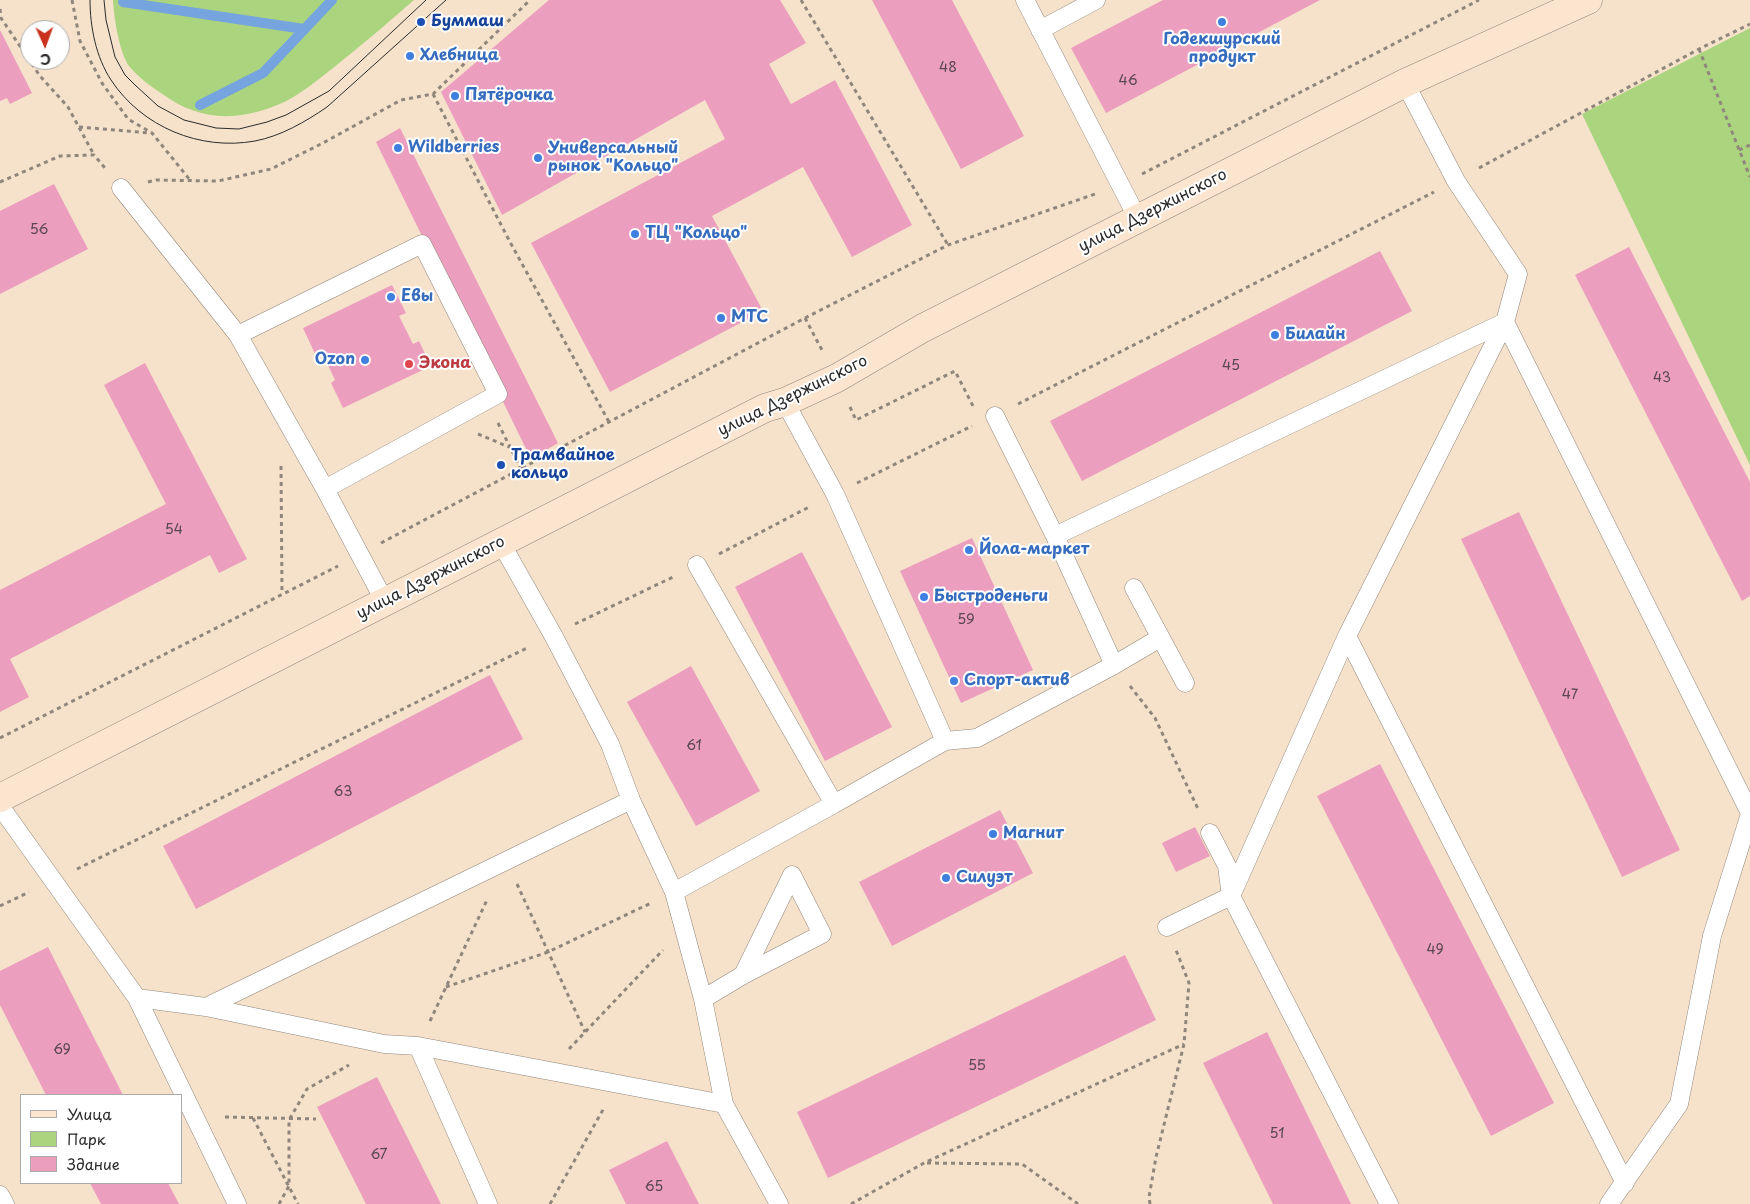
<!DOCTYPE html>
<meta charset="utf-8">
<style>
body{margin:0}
#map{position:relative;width:1750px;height:1204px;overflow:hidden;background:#f6e2cb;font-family:"Playpen Sans",sans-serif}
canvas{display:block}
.legend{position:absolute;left:20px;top:1094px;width:162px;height:90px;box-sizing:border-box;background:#fff;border:1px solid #aaa;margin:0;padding:6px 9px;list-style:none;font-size:15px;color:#2b2b2b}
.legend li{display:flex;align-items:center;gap:10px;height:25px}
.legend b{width:25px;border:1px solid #aaa}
.north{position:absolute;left:20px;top:20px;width:50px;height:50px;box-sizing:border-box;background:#fff;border:1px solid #aaa;border-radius:50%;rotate:178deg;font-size:14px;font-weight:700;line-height:20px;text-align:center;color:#2b2b2b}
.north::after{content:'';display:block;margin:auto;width:18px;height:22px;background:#c8321e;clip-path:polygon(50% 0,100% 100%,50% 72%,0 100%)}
</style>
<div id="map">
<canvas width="1750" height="1204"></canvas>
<ul class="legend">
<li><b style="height:6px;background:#fbe5cf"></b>Улица</li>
<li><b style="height:14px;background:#abd47e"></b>Парк</li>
<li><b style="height:14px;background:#eb9ebe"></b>Здание</li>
</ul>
<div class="north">С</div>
</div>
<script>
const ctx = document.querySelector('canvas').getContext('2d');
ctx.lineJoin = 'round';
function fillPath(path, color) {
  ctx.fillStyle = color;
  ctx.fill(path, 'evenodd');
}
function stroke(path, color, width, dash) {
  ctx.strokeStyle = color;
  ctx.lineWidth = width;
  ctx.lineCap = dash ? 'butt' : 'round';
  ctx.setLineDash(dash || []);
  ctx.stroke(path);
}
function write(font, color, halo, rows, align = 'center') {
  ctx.font = font + ' "Playpen Sans",sans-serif';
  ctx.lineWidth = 4;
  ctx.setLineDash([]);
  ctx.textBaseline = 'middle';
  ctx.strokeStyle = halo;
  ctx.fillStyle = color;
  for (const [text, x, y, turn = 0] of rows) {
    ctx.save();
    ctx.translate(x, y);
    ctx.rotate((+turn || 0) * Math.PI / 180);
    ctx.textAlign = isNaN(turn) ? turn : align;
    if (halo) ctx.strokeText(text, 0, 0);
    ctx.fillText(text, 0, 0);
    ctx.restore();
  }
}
fillPath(new Path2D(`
 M113,0H414C389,22 364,43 338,64C323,76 300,95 282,103C238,122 200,122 161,93C150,86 137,76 129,66C119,52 114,17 113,0Z
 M1750,28V465L1582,114Z`), '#abd47e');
stroke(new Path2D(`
 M123,2L304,29
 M200,105L263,73L332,0`), '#75a4df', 10);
fillPath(new Path2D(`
 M549,0H780L806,43L769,64L791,104L835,80L912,225L852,257L803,167L712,216L763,311L610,392L531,243L725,139L705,100L502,215L441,92Z
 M872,0H952L1024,136L961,169Z
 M1163,0H1320L1106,113L1071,48Z
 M0,30L32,93L10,104L7,98L0,101Z
 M400,128L558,443L531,459L376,142Z
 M54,184L88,249L0,294V211Z
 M1629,247L1750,482V596L1742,601L1575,275Z
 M1380,251L1412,311L1082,481L1050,421Z
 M392,285L406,313L399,316L413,344L419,341L431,366L343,408L331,383L335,380L322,353L316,356L303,328Z
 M145,363L247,559L219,573L210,555L10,659L29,697L0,712V590L166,504L104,385Z
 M1519,512L1680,850L1622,877L1461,539Z
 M972,538L1033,670L961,703L900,571Z
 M802,552L892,727L825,761L735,587Z
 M691,666L760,791L696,826L627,702Z
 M490,675L523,739L196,909L163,846Z
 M1380,764L1554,1103L1491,1136L1317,796Z
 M1000,810L1033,873L892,946L859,882Z
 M1195,827L1210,856L1176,872L1162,843Z
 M48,947L123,1095H46L0,1005V971Z
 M1125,955L1156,1020L828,1178L797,1112Z
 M1267,1032L1351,1204H1273L1203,1063Z
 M377,1077L441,1204H366L317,1107Z
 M667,1141L699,1204H626L609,1170Z
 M90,1183H168L179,1204H101Z`), '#eb9ebe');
const lane = new Path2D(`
 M1025,0L1138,219
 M1040,30L1096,0
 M121,188L238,335L422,244L498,394L325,489L385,602
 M238,335L325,489
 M785,402L835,494L945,741
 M995,416L1055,536L1114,665
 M1055,536L1505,322L1750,813
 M501,543L553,635L610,744L631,800L674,892L703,999L724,1104
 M697,565L834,804L945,741L977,738L1114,665L1160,638
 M1134,588L1185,683
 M1347,636L1625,1183
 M0,806L137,998L206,1007L384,1044L418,1046L724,1104L779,1204
 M1210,833L1227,866L1231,896L1389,1204
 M674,892L834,804
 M1167,927L1231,896L1347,636L1505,322L1518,274L1456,181L1405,83
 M137,998L237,1204
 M703,999L743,975L822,934L792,875L743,975
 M206,1007L631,800
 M418,1046L488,1204
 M0,1195L5,1204
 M1609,1204L1679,1104L1712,936L1750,814`);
const secondary = new Path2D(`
 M0,798L765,408L785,402L837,378L923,328L1405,83L1588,0`);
stroke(lane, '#90867b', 19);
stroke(secondary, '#90867b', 29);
stroke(new Path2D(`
 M72,0L80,41L102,83L128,119L152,133L190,180
 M801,0L948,245
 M0,9L1,18L40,76L68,107L94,155
 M1699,49L1750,177
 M433,94L510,242L609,422
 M79,127L150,133
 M1739,150L1750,145
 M1479,168L1699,49L1750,24
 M1142,174L1479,0
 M0,182L60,156L94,155L105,168
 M148,182L156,180L218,181L271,169L323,143L401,100L433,94L530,0
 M805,318L823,352
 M1018,404L1434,192
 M850,407L856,420L955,371L973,406
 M498,423L521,469
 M478,434L509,447
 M281,466L282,594
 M857,483L972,426
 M381,543L805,318L948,245L1095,194
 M719,554L811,506
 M575,624L673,577
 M1130,686L1155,718L1199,811
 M0,738L338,566
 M77,869L529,647
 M517,884L585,1032
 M0,906L29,892
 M446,987L548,952L651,903
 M430,1021L487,900
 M569,1049L663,950
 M225,1117L316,1119
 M253,1118L298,1204
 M927,1163L1022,1164L1078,1204
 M279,1204L289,1186V1120L307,1089L349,1065
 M550,1204L604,1108
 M851,1204L924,1163L1184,1044
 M1150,1204L1149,1197L1156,1157L1184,1044L1189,983L1176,950`), '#90867b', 3, [4, 4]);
stroke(lane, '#fff', 18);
stroke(secondary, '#fbe5cf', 28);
stroke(new Path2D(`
 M90,0C90,27 96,57 111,80C142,127 200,151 255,141C281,136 305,122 327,107L446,0
 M104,0L106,20L115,57L125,75L135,85L158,106L184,120L216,128L239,129L267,122L286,115L329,91L426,0`), '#2b2b2b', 1);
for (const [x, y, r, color] of [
 [421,22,5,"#1a4fb4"],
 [1222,22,5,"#3f7fe0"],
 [410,56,5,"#3f7fe0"],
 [455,96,5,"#3f7fe0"],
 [398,148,5,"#3f7fe0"],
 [538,158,5,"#3f7fe0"],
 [635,234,5,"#3f7fe0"],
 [391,297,5,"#3f7fe0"],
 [721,318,5,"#3f7fe0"],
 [1275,335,5,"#3f7fe0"],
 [365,360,5,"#3f7fe0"],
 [409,364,5,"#e0444e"],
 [501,465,5,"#1a4fb4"],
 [969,550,5,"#3f7fe0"],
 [924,597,5,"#3f7fe0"],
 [954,681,5,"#3f7fe0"],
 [993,834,5,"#3f7fe0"],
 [946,878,5,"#3f7fe0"]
]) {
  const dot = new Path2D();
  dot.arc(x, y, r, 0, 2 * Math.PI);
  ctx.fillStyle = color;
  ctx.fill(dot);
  stroke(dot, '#fff', 2);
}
write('14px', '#5b4850', null, [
 ["48",948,68],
 ["46",1128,81],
 ["56",39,230],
 ["45",1231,366],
 ["43",1662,378],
 ["54",174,530],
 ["59",966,620],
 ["47",1570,695],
 ["61",694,746],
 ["63",343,792],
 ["49",1435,950],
 ["69",62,1050],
 ["55",977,1066],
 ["51",1277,1134],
 ["67",379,1155],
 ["65",654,1187]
]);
write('bold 16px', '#164399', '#fff', [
 ["Буммаш",431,22],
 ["Трамвайное",511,456],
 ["кольцо",511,474]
], 'left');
write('bold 16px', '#366cbe', '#fff', [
 ["Годекшурский",1222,40,"center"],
 ["продукт",1222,58,"center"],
 ["Хлебница",420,56],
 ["Пятёрочка",465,96],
 ["Wildberries",408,148],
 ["Универсальный",548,149],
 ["рынок \"Кольцо\"",548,167],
 ["ТЦ \"Кольцо\"",645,234],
 ["Евы",401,297],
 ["МТС",731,318],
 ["Билайн",1285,335],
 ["Ozon",355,360,"right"],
 ["Йола-маркет",979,550],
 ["Быстроденьги",934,597],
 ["Спорт-актив",964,681],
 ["Магнит",1003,834],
 ["Силуэт",956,878]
], 'left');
write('16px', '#2b2b2b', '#fff', [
 ["улица Дзержинского",1153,211,-27],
 ["улица Дзержинского",793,396,-26],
 ["улица Дзержинского",431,578,-27]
]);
write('bold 16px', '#be3a42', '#fff', [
 ["Экона",419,364]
], 'left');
</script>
